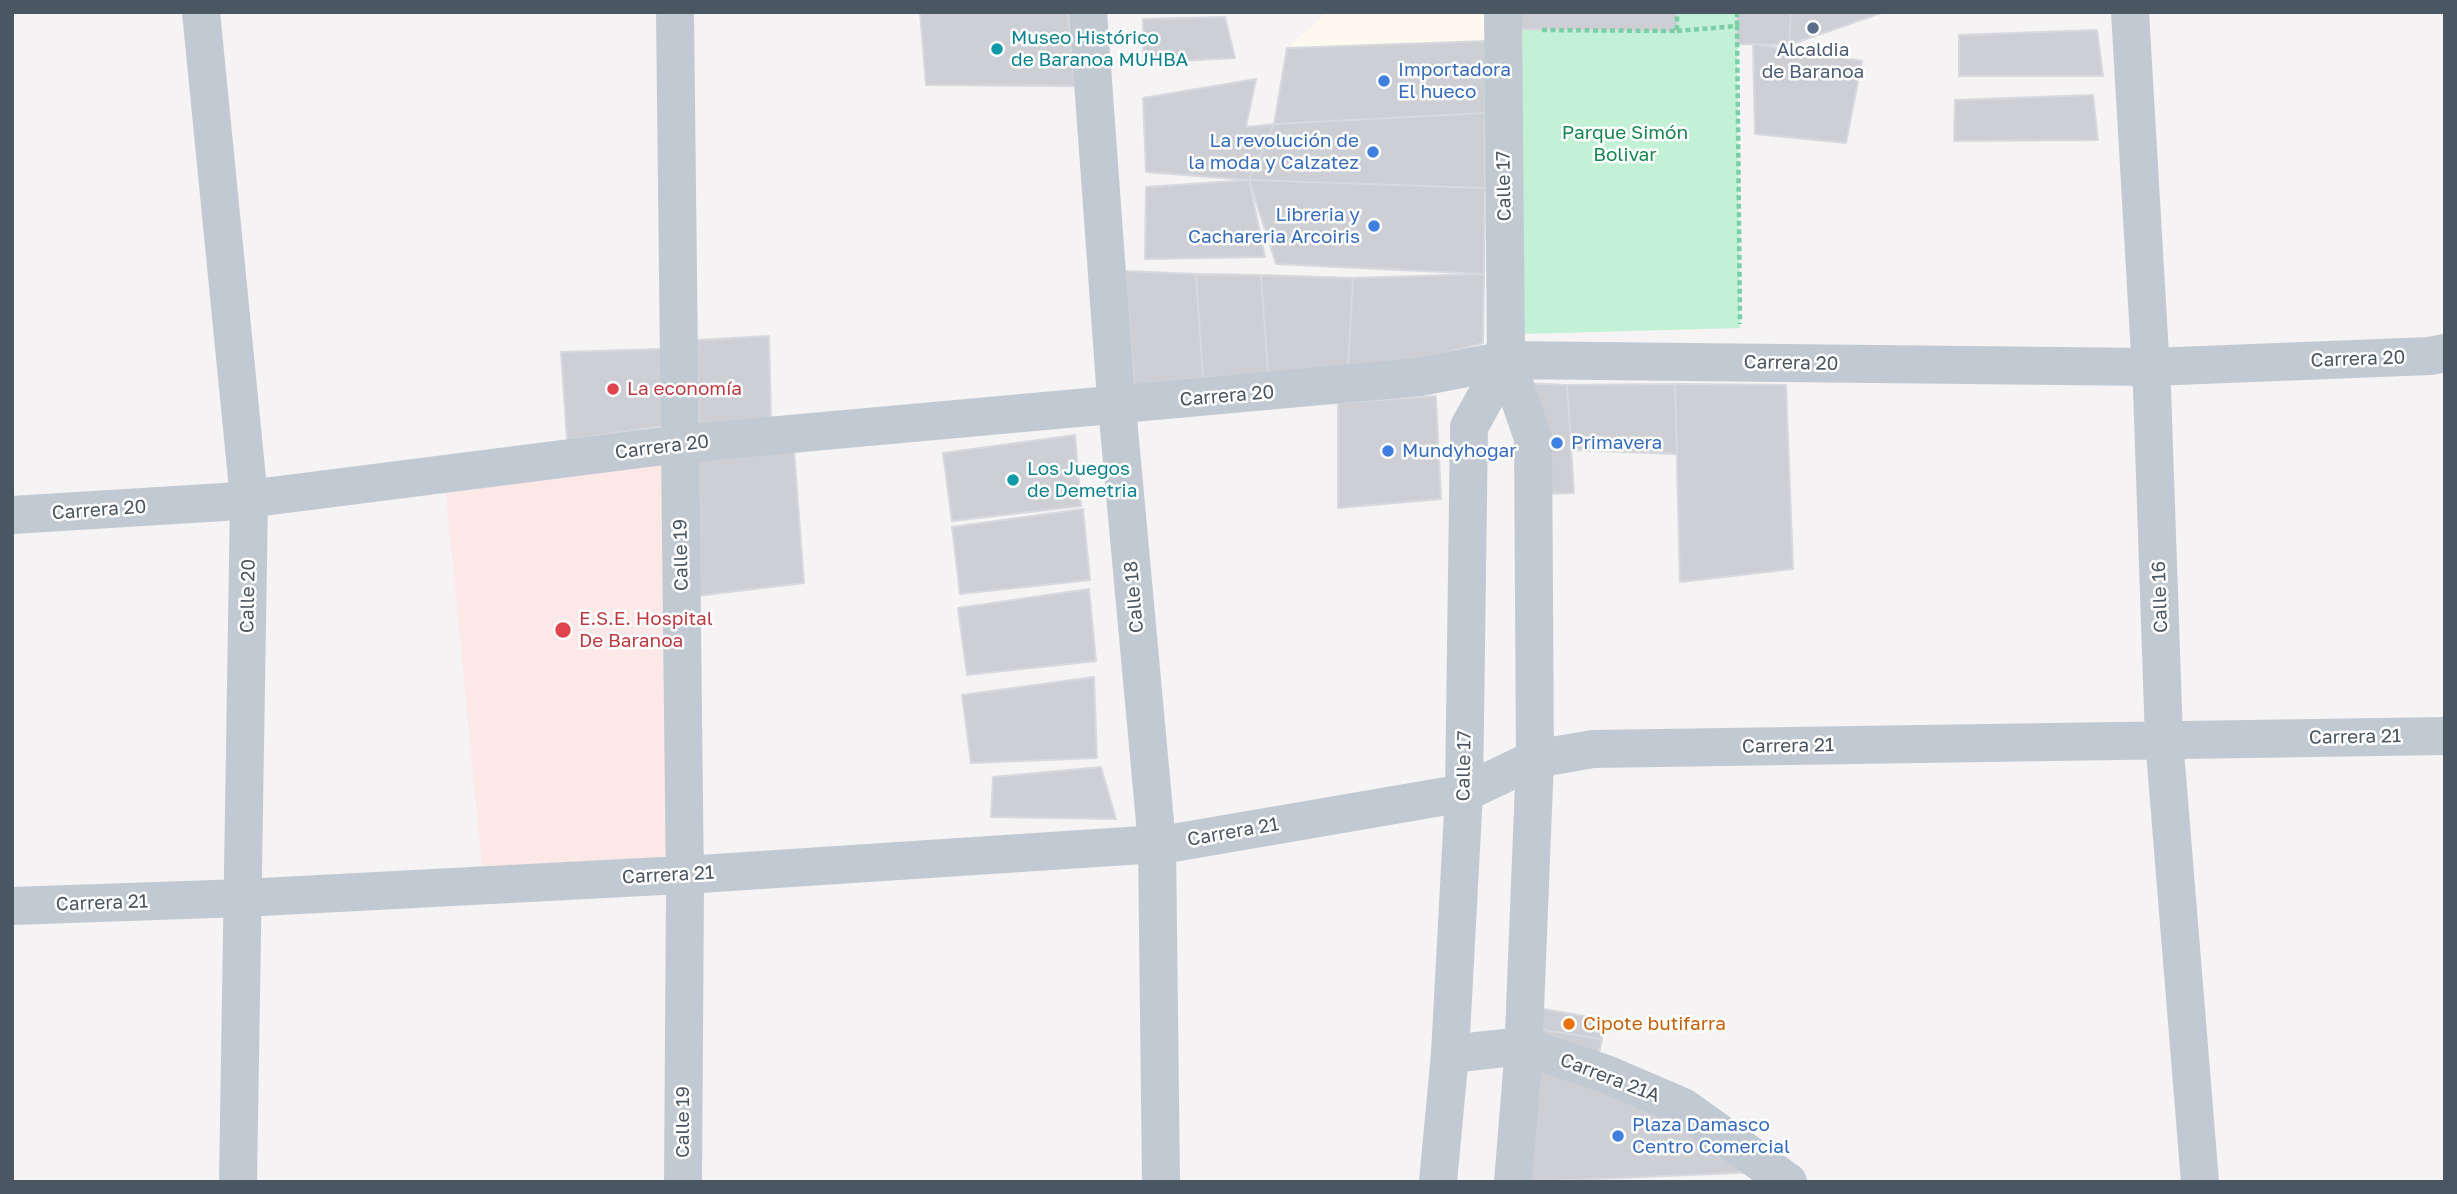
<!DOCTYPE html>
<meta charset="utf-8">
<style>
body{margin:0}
#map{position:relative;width:2457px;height:1194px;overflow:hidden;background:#f5f3f3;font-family:"Golos Text",sans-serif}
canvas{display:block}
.frame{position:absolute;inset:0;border:14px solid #4a5661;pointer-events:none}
</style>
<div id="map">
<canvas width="2457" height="1194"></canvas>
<div class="frame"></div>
</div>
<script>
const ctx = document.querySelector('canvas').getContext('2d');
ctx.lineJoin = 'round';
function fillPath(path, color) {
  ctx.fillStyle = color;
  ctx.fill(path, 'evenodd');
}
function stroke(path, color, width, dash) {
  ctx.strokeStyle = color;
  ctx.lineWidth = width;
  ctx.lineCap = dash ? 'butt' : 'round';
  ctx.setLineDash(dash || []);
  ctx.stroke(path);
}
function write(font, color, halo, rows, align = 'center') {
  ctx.font = font + ' "Golos Text",sans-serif';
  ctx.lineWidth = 5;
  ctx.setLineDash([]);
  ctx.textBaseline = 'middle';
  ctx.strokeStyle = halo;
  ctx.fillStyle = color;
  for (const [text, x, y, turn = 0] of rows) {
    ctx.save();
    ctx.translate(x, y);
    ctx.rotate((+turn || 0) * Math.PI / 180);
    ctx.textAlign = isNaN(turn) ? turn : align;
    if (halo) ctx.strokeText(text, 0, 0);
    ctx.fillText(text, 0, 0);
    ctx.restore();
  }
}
fillPath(new Path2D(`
 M1328,12H1486V41L1287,48Z`), '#fdf9ef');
fillPath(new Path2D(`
 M666,462L671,860L482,866L446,493Z`), '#fce8e6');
fillPath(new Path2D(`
 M1677,12H1737L1740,328L1520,334L1507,29L1676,31Z`), '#c3f1d5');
const building = new Path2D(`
 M920,12H1068L1075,86L926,85Z
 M1507,12H1677V31L1507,29Z
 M1737,12H1791L1789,45L1737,44Z
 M1791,12H1884L1789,45Z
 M1225,17L1235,58L1143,63V19Z
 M2097,30L2103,76H1959V35Z
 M1486,41L1485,113L1274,124L1287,48Z
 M1753,44L1862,61L1846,143L1755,134Z
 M1256,79L1246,127L1274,124L1249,180L1146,172L1143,98Z
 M2093,95L2098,140L1954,141L1955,100Z
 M1485,113V188L1249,180L1274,124Z
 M1249,180L1485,188L1484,274L1276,264Z
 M1249,180L1265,257L1145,259L1146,187Z
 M1125,271L1196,274L1203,378L1134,385Z
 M1196,274L1261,275L1268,373L1203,378Z
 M1484,274L1483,343L1415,361L1348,367L1353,278Z
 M1261,275L1353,278L1348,367L1268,373Z
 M769,336L771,418L699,424L697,340Z
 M662,349L663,426L567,440L561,352Z
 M1525,383L1567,385L1574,493L1543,494Z
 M1675,384L1786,385L1793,569L1680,582Z
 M1675,384L1677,454L1572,450L1567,385Z
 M1436,396L1441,499L1338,508V403Z
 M1075,435L1081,506L952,521L943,453Z
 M794,449L804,583L697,596L695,459Z
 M1083,509L1090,580L960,594L952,527Z
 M1089,589L1096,661L967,675L958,608Z
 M1094,677L1097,758L971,763L962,695Z
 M1101,767L1116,819L991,817L993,777Z
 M1538,1008L1601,1019L1602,1039L1537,1029Z
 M1537,1029L1602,1039L1597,1062L1534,1042Z
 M1531,1061L1594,1077L1760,1172L1523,1182Z`);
fillPath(building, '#cdcfd5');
stroke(building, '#d7d9de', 2);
stroke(new Path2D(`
 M1737,12V26
 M1542,30L1677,31V12
 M1677,31L1737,26L1740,324`), '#7ad0a6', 4.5, [5, 3.5]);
stroke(new Path2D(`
 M201,12L249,499L238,1182
 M675,12L685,888L683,1182
 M1088,12L1115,385L1157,844L1161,1182
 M2130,12L2152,389L2164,739L2200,1182
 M12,906L243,898L700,874L1173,843L1464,793L1535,759L1593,749L2445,736
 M1450,1054L1523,1046L1606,1074L1683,1107L1788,1182`), '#c1cad2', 38);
stroke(new Path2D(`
 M1503,12L1506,360L1533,438L1535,759L1523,1059L1513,1182
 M12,515L224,502L680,444L1420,377L1506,360L2151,367L2430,356L2445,353
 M1438,1182L1450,1054L1464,793L1469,427L1506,360`), '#c1cad2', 38);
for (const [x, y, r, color] of [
 [1813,28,7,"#5c6f8a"],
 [997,49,7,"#0f9aa8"],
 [1384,81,7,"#3f7fe0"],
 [1373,152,7,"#3f7fe0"],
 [1374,226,7,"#3f7fe0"],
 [613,389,7,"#e0444e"],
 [1557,443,7,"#3f7fe0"],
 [1388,451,7,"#3f7fe0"],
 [1013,480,7,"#0f9aa8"],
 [563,630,9,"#e0444e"],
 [1569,1024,7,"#e8710a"],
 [1618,1136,7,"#3f7fe0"]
]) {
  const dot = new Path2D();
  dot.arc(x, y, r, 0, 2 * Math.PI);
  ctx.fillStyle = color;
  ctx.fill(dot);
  stroke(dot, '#fff', 2.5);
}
write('19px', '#0d838f', '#fff', [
 ["Museo Histórico",1011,38],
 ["de Baranoa MUHBA",1011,60],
 ["Los Juegos",1027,469],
 ["de Demetria",1027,491]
], 'left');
write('19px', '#4e5e75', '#fff', [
 ["Alcaldia",1813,50],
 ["de Baranoa",1813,72]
]);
write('19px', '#366cbe', '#fff', [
 ["Importadora",1398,70],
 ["El hueco",1398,92],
 ["La revolución de",1359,141,"right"],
 ["la moda y Calzatez",1359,163,"right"],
 ["Libreria y",1360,215,"right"],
 ["Cachareria Arcoiris",1360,237,"right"],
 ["Primavera",1571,443],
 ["Mundyhogar",1402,451],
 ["Plaza Damasco",1632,1125],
 ["Centro Comercial",1632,1147]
], 'left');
write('19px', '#17864f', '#fff', [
 ["Parque Simón",1625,133],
 ["Bolivar",1625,155]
]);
write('19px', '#4a5661', '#fff', [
 ["Calle 17",1504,186,-91],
 ["Carrera 20",2358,359,-2],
 ["Carrera 20",1791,363,1],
 ["Carrera 20",1227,396,-5],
 ["Carrera 20",662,447,-7],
 ["Carrera 20",99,510,-4],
 ["Calle 19",681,555,-91],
 ["Calle 20",248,596,-89],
 ["Calle 18",1134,597,-95],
 ["Calle 16",2160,597,-92],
 ["Carrera 21",2355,737,-1],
 ["Carrera 21",1788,746,-1],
 ["Calle 17",1464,766,-89],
 ["Carrera 21",1233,832,-10],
 ["Carrera 21",668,875,-3],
 ["Carrera 21",102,903,-2],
 ["Carrera 21A",1610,1078,21],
 ["Calle 19",683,1122,-90]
]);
write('19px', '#be3a42', '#fff', [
 ["La economía",627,389],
 ["E.S.E. Hospital",579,619],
 ["De Baranoa",579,641]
], 'left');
write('19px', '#c56008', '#fff', [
 ["Cipote butifarra",1583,1024]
], 'left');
</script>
